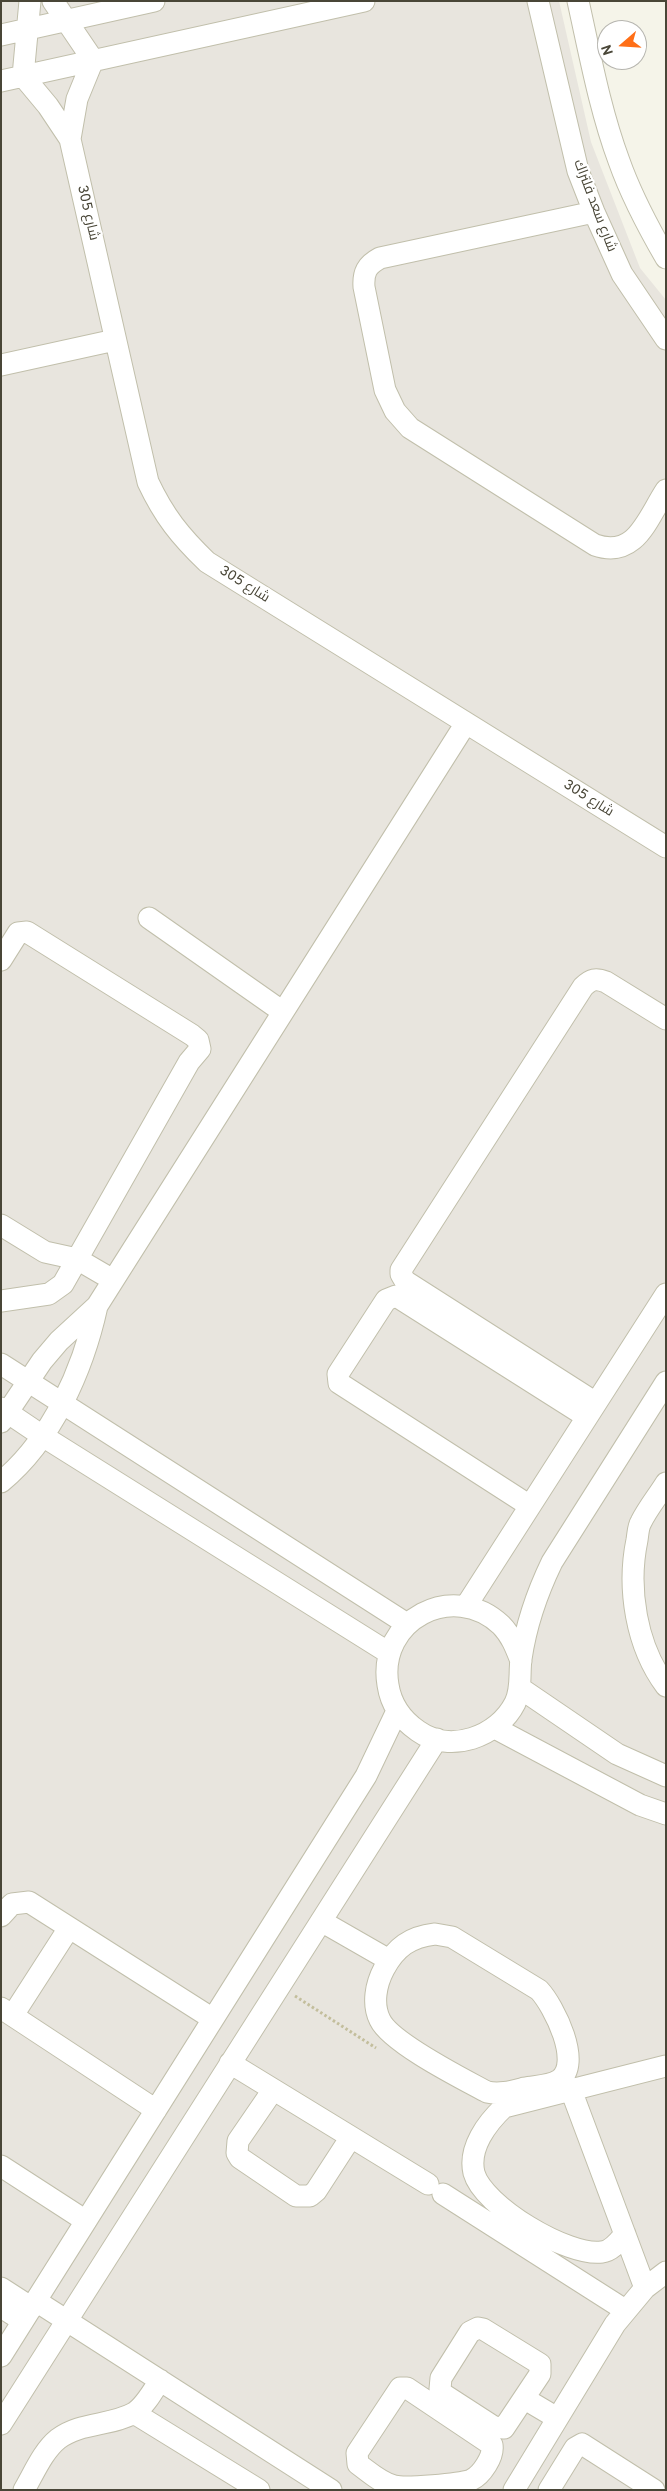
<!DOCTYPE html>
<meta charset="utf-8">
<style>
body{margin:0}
#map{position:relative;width:667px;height:2491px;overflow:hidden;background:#f5f4e9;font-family:Overpass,sans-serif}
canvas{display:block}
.frame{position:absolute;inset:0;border:2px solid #494637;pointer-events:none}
.north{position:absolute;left:597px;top:20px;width:50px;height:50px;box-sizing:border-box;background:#fff;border:1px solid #b6b5af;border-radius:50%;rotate:251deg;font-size:14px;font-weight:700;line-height:20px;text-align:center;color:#494637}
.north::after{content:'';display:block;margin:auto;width:18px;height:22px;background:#ff6f17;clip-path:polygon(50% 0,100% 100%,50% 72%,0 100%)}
</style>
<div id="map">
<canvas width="667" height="2491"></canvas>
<div class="frame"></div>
<div class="north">N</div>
</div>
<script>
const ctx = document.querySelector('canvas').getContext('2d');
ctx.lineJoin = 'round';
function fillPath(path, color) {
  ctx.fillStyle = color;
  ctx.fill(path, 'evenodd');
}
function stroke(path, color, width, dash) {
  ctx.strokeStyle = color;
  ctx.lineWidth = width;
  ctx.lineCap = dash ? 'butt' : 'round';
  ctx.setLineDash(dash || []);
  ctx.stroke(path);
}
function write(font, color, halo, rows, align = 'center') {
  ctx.font = font + ' Overpass,Cairo,sans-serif';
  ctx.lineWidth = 4.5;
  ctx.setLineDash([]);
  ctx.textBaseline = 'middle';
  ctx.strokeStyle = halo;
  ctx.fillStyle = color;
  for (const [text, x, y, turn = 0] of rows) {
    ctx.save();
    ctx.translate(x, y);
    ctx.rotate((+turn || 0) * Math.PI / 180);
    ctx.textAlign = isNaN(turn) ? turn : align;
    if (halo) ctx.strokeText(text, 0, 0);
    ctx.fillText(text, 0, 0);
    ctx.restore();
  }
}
fillPath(new Path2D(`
 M1,1H559L591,142L640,268L666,300V2490H1Z`), '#e8e5de');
const minor = new Path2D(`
 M30,1L23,76L48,106L70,139L148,482C164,516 180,536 207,562L666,847
 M53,1L93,60L77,99L70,139
 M538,1L578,171L594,212L622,274L666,339
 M578,1C590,55 600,110 619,161C631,195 648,227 666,258
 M1,35L154,1
 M1,81L364,1
 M594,212L380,258C367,265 363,272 364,287L385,390L395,411L410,428L595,545C636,559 647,519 666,490
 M1,365L115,340
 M149,918L283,1012
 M1,960L18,933L27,932L192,1035L198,1040L200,1049L189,1062L63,1284L49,1294L1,1301
 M1,1225L45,1252L77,1259L113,1280
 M1,1364L407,1624
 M596,1403L405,1281L401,1274V1270L583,987C591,979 596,978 606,982L666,1019
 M1,1408L41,1435L389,1653
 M1,1422L42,1361L59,1341L97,1306L466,723
 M1,1482C52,1440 83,1370 97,1306
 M666,1483C658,1496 648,1508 641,1522C638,1527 638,1534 637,1540C627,1588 636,1646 666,1686
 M530,1506L339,1383L338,1374L386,1300L396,1296L587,1417
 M466,1606L666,1294
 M521,1661C516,1648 511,1635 501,1625C453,1580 377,1620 388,1685C391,1705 402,1720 418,1731C450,1754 498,1737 515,1703C522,1689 519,1674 521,1659C526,1625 537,1593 552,1562L666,1382
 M520,1688L617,1754L666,1776
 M495,1728L640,1805L666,1814
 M1,1916L12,1904L29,1902L213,2019
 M321,1921L389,1960
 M435,1934L452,1937L539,1990C554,2006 583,2064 559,2080C551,2086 535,2086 525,2088C513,2091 500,2095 487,2092C463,2079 391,2043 380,2020C372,2004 376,1984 384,1969C396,1947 410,1937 435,1934Z
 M1,2008L156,2110
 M13,2015L69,1928
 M230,2063L428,2184
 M273,2090L238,2141L237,2153L240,2158L296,2196H310L316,2191L351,2137
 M571,2090L645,2288
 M1,2166L86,2221
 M443,2194L625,2310
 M625,2234C619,2241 612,2251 602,2252C568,2257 483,2206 474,2173C468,2148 487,2123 504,2107L666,2066
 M1,2288L32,2308
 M36,2301L331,2490
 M1,2307L23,2321
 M478,2328L483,2329L540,2364V2374L504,2428L494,2427L443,2394L440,2389L441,2378L470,2332Z
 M1,2356L366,1776L397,1711
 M400,2388H407L492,2445C494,2456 482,2475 471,2480C460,2484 406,2489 394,2486C381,2483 369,2472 358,2464L357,2453Z
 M525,2399L557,2418
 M134,2413L259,2490
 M1,2424L437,1739
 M24,2490C34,2473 43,2451 58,2439C80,2422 111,2426 134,2413C145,2406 153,2391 160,2380
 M514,2490L615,2324L645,2288L666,2272
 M549,2490L575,2448L582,2444L654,2490`);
stroke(minor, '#c1bfab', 23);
stroke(new Path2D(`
 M295,1996L376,2048`), '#c3be9c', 3, [2.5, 2.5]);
stroke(minor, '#fff', 21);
write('14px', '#494637', '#fff', [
 ["شارع سعد فلتراك",594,206,69],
 ["شارع 305",87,213,77],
 ["شارع 305",244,585,32],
 ["شارع 305",588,799,32]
]);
</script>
